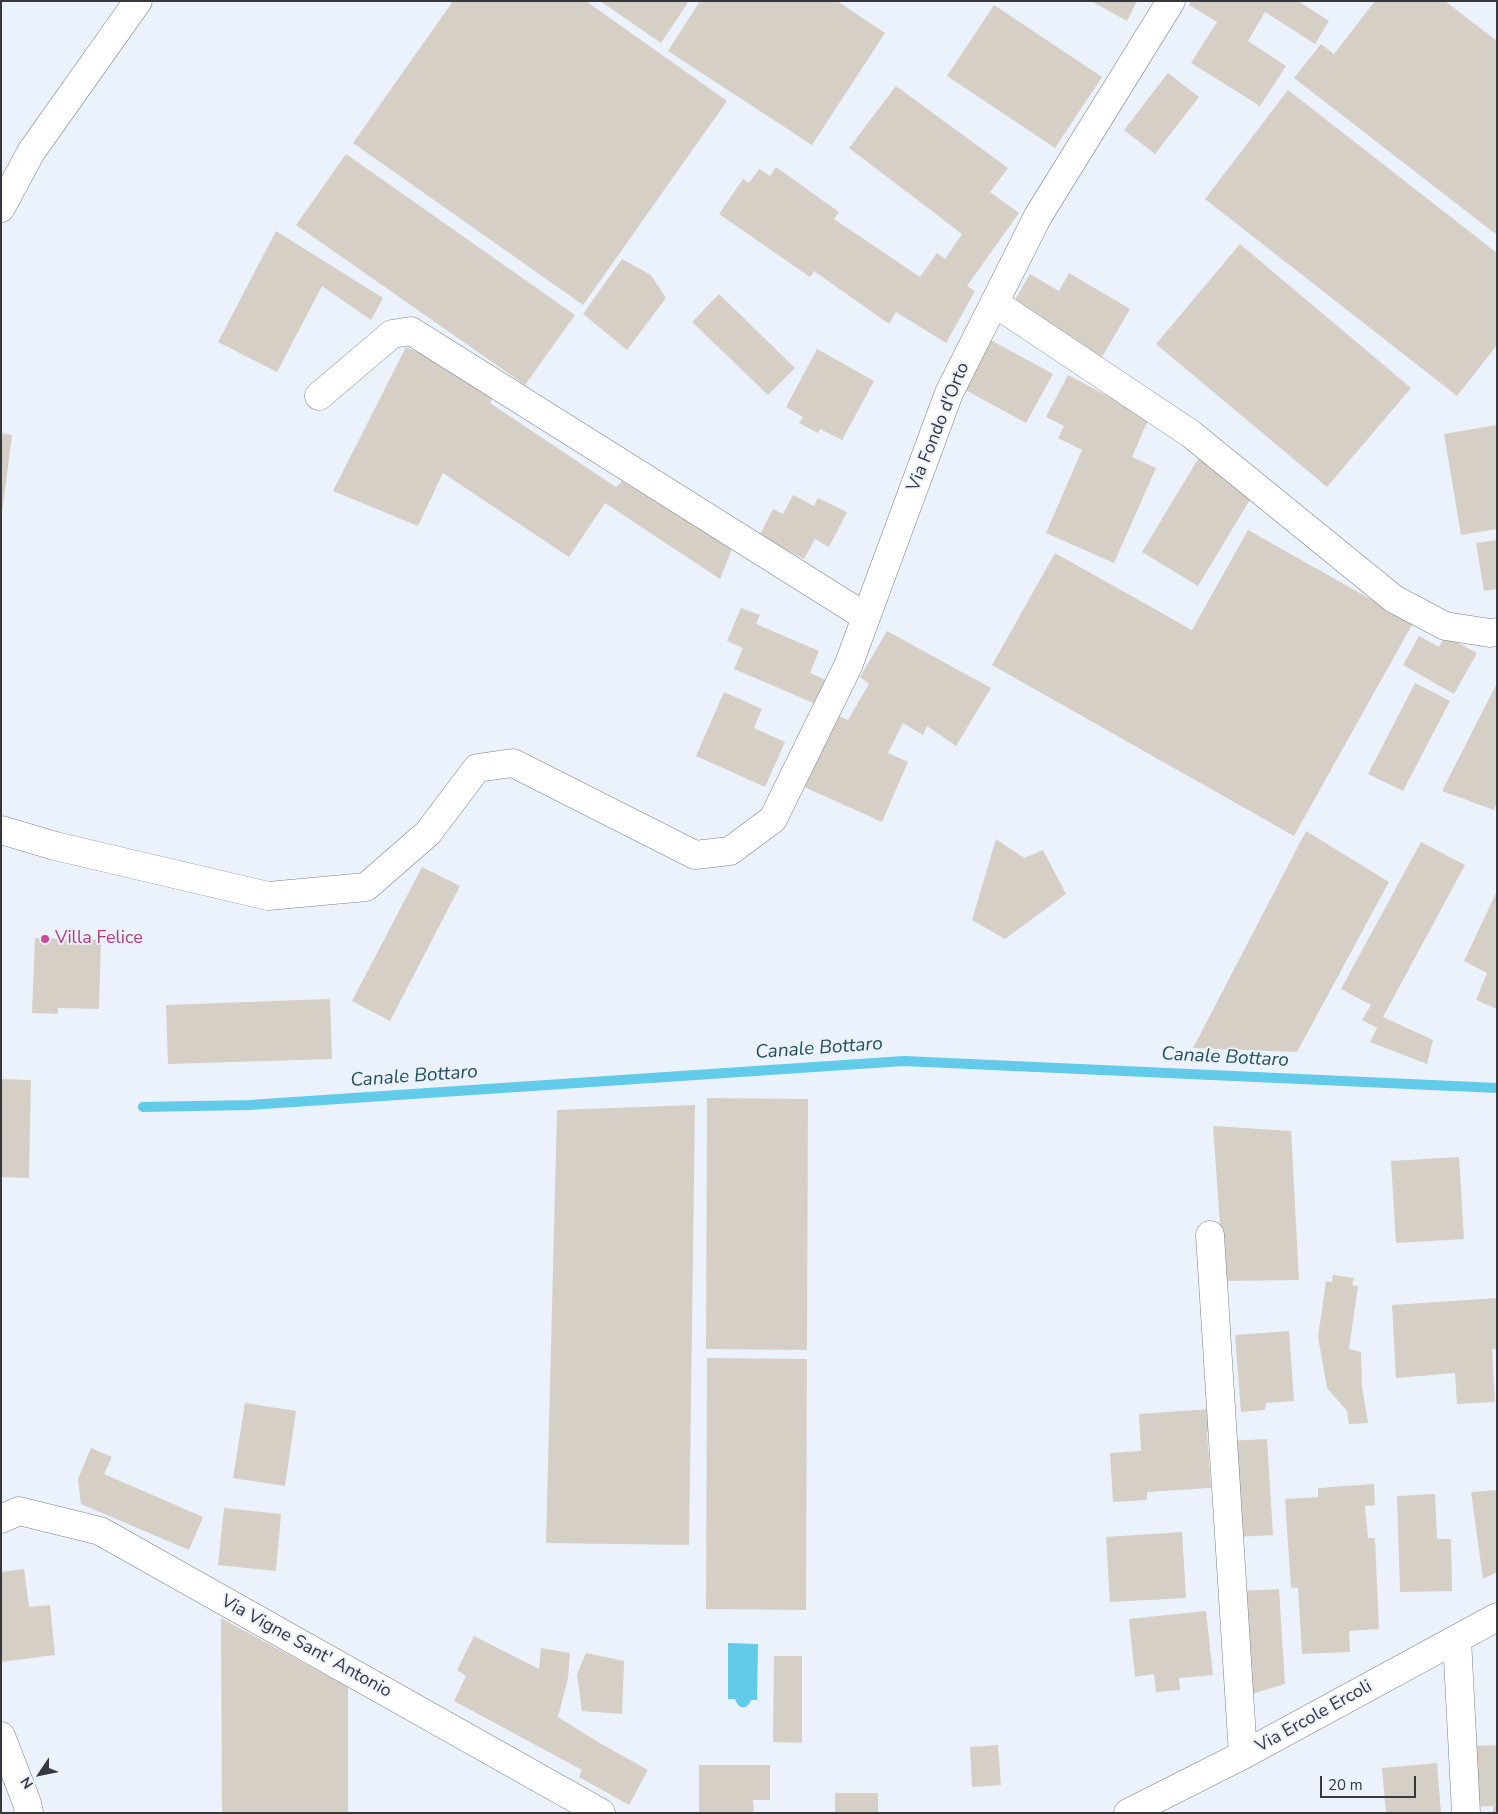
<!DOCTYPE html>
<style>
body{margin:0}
#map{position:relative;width:1498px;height:1814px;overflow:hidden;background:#ecf2fc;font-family:"Nunito Sans",sans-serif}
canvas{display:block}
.frame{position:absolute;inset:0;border:2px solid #36383d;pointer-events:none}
.north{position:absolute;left:15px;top:1749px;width:50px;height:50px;-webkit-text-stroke:4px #ecf2fc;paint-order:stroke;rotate:236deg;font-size:14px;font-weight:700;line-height:20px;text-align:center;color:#36383d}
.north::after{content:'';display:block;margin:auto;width:18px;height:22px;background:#36383d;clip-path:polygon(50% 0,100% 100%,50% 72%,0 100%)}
.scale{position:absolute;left:1320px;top:1776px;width:96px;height:22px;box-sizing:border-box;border:2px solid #36383d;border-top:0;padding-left:6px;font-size:15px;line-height:18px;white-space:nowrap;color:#36383d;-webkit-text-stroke:4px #ecf2fc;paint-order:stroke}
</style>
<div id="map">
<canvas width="1498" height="1814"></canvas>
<div class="frame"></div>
<div class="north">N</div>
<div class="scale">20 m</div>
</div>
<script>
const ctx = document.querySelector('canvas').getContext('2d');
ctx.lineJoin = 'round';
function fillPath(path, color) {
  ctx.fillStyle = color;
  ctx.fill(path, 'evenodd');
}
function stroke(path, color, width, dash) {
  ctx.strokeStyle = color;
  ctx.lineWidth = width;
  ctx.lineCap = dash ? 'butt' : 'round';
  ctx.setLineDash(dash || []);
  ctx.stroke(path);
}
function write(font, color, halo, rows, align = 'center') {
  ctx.font = font + ' "Nunito Sans",sans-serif';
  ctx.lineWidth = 4;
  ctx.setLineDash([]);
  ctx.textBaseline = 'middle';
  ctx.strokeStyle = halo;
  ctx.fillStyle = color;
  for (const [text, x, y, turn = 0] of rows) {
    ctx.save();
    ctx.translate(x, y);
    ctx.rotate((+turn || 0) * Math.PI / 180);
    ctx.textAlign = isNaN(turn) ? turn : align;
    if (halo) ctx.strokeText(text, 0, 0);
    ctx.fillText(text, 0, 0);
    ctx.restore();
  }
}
fillPath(new Path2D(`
 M728,1643L758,1644L757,1700H751C747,1711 738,1709 735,1699H728Z`), '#61cbe9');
stroke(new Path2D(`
 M143,1107L249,1105L904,1061L1497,1088`), '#61cbe9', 10);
fillPath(new Path2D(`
 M453,1H586L727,101L583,305L353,143Z
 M600,1H689L661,43Z
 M700,1H837L885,33L812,145L668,51Z
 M1091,1H1137L1127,21Z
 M1191,1H1298L1329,21L1315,44L1265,12L1248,41L1286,66L1260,106L1191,63L1217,22L1189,5Z
 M1375,1H1445L1497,41V235L1294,78L1321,44L1334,54Z
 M994,5L1102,77L1055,148L947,76Z
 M1168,73L1199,97L1155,154L1124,130Z
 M896,86L1008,168L990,192L1019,213L967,286L975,291L946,343L896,312L889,324L814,271L810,277L719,214L743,179L749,183L759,169L770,176L776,167L839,212L834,219L920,277L937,253L945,259L962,234L849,148Z
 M1288,90L1497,253V345L1457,396L1205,199Z
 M346,154L575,315L525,385L296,225Z
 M276,231L383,298L371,320L322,286L277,372L218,342Z
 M1240,244L1411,388L1327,487L1156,344Z
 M622,259L651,275L666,298L627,350L583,314Z
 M1069,273L1130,309L1102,357L1013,303L1030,274L1059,291Z
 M719,294L795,368L768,395L692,322Z
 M987,338L1053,374L1026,423L960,387Z
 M406,347L455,369L495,394L490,403L616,487L622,481L732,549L720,579L605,503L569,557L443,473L418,526L333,491Z
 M817,349L874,381L842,440L820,429L818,433L799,423L803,417L786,407Z
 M1068,375L1149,418L1132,457L1156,468L1114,563L1046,533L1082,450L1058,438L1064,426L1046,417Z
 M1497,425V529L1461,535L1444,434Z
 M1,433L12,435L2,513H1Z
 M1198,459L1254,493L1198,586L1142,552Z
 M793,495L814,506L818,498L847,512L829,547L815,539L804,559L759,536L773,509L783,514Z
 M1248,530L1413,623L1294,836L992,665L1055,553L1192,630Z
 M1497,540V589L1484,591L1476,543Z
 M741,608L760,615L756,624L819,651L810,673L828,681L818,705L734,669L743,648L727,641Z
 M887,631L991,688L956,746L927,726L923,735L903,723L888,753L908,762L882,822L802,786L835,714L848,720L869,684L860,677Z
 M1419,636L1439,647L1445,636L1477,653L1454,694L1403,665Z
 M1415,683L1450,701L1403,791L1368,774Z
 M1497,683V802L1494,810L1442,791Z
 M724,692L762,709L754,728L785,742L765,787L696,756Z
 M1306,831L1389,882L1297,1052L1193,1048Z
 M996,839L1024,858L1043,850L1066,894L1005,939L972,920Z
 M1421,842L1465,865L1383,1017L1433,1040L1427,1064L1370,1042L1377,1028L1362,1020L1371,1005L1341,989Z
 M422,867L460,886L390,1021L352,1001Z
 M1497,891V1009L1476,1000L1487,973L1464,961Z
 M35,938L101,940L99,1009L58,1008V1014L32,1013Z
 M330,999L332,1059L168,1064L166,1005Z
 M1,1079L31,1080L29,1178L1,1177Z
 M707,1098L808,1099L807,1350L706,1349Z
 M695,1105L689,1545L546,1543L557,1110Z
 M1213,1126L1291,1131L1299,1280L1224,1281Z
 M1459,1157L1464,1239L1396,1243L1391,1161Z
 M1333,1275L1354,1278L1352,1285L1358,1286L1349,1349L1361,1352L1362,1387L1368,1423L1349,1424L1347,1411L1327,1388L1318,1337L1326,1281L1332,1282Z
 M1497,1298V1349H1492L1495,1402L1457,1404L1455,1373L1396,1378L1392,1305Z
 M1289,1331L1294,1401L1266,1403L1265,1410L1241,1412L1235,1335Z
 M707,1358L807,1359L806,1610L706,1609Z
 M245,1403L296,1411L285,1486L233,1478Z
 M1210,1409L1212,1432H1207L1211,1488L1147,1492V1500L1113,1502L1110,1453L1141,1451L1139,1414Z
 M1267,1439L1273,1535L1236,1537L1229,1441Z
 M91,1448L112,1457L104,1474L203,1517L189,1550L81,1504L78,1479Z
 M1374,1484L1375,1505L1365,1506L1368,1538H1375L1379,1629L1349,1631L1350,1652L1302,1654L1298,1588H1291L1285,1499L1318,1497V1488Z
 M1497,1490V1572L1483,1579L1471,1492Z
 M1435,1494L1437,1539H1451L1452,1591L1400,1592L1397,1496Z
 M224,1508L281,1514L276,1571L218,1565Z
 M1182,1532L1186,1598L1110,1602L1106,1537Z
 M24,1569L29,1607L50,1605L55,1655L1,1662V1572Z
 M1279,1589L1285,1684L1248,1695L1241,1591Z
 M1206,1611L1213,1675L1179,1678L1180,1690L1156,1692L1154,1674L1135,1677L1129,1619Z
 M221,1618L348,1687V1813H222Z
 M474,1636L539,1669L541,1648L570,1653L568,1678L558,1717L598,1742L648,1770L629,1805L579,1777L582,1770L454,1701L466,1676L457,1670Z
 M586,1653L624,1661L622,1714L582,1711L577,1674Z
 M774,1656H802V1743L773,1742Z
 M998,1745L1001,1785L972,1787L970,1747Z
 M1497,1745V1813H1493V1806L1472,1807L1470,1746Z
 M1437,1763L1441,1813H1386L1382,1768Z
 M699,1765H770V1800H753L754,1813H699Z
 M835,1793H878V1813H835Z`), '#d6cfc5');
const minor = new Path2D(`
 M1,208L31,152L138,1
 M995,303L1191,434L1394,599L1445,626L1490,633L1497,632
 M319,396L392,334L411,331L866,617
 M1,830L55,846L268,896L366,887L428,833L477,768L513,763L695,855L730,851L773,819L848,666L949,393L1038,216L1171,1
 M1210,1235L1243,1755
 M1,1519L19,1511L100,1531L601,1813
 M1457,1639L1466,1813
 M1128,1813L1243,1755L1497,1617`);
const major = new Path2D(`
 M1,1736L27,1803L29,1813`);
stroke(minor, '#7b808a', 29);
stroke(major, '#7b808a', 29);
stroke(minor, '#fff', 28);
stroke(major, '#fff', 28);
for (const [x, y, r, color] of [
 [45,939,5,"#d1479c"]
]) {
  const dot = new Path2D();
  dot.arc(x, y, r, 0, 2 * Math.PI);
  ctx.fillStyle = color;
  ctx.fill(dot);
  stroke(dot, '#ecf2fc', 2);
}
write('18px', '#36383d', '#ecf2fc', [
 ["Via Fondo d'Orto",939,427,-68],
 ["Via Vigne Sant' Antonio",306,1647,29],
 ["Via Ercole Ercoli",1314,1717,-29]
]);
write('18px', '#b23c85', '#ecf2fc', [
 ["Villa Felice",55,939]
], 'left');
write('italic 19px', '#23515e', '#ecf2fc', [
 ["Canale Bottaro",819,1049,-4],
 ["Canale Bottaro",1225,1058,3],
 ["Canale Bottaro",414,1077,-4]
]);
</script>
